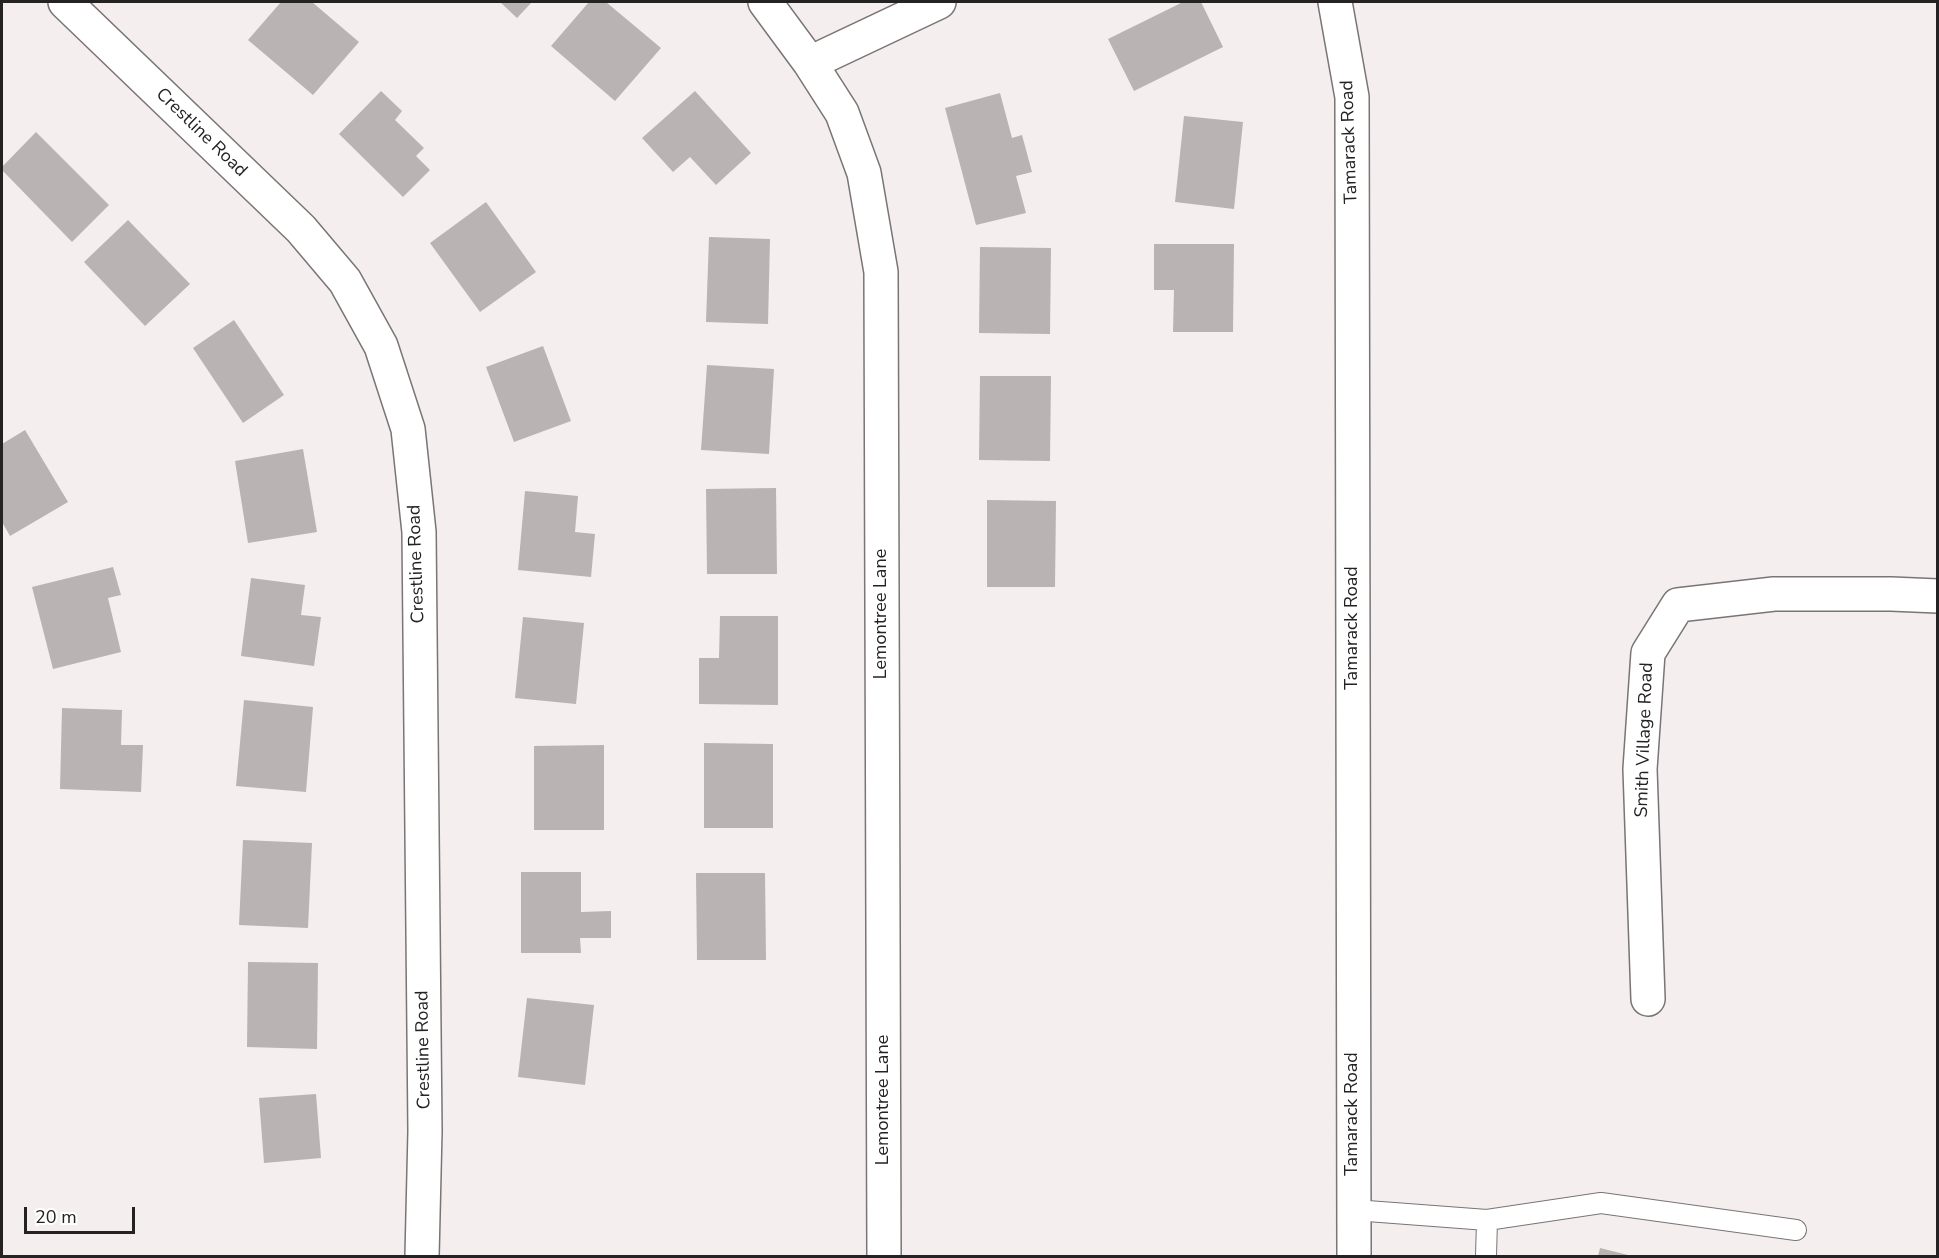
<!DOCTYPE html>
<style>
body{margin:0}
#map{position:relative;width:1939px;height:1258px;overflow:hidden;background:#f4eeef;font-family:"Nunito Sans",sans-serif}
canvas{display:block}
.frame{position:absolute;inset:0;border:3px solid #242223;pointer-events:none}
.scale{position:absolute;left:24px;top:1207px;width:111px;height:27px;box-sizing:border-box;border:3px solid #242223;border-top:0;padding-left:8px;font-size:18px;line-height:21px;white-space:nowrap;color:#242223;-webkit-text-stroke:4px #fff;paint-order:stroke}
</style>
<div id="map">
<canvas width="1939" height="1258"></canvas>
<div class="frame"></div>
<div class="scale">20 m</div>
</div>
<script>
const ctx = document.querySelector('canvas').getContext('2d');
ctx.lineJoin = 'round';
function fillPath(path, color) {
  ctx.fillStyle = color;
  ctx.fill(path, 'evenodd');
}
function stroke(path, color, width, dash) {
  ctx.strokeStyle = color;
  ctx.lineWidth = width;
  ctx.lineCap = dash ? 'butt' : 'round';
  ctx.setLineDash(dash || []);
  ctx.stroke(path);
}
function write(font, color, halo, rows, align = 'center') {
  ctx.font = font + ' "Nunito Sans",sans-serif';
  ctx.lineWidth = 4.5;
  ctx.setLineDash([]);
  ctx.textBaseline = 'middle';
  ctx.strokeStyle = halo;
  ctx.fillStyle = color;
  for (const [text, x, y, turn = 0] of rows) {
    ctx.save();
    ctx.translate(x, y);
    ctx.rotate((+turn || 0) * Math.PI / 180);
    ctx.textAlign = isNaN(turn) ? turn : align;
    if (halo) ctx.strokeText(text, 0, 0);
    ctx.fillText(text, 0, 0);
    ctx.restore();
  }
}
fillPath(new Path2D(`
 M281,2H312L359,42L313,95L248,40Z
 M500,2H532L517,18Z
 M589,2H606L661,48L615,101L551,46Z
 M1183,2H1201L1223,47L1134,91L1108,39Z
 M381,91L402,111L395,120L424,148L416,156L430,170L403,197L339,134Z
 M695,91L751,153L716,185L690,157L673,172L642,138Z
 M1000,93L1012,138L1022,135L1032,172L1016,176L1026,213L976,225L945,108Z
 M1184,116L1243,122L1234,209L1175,202Z
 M36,132L109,205L72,242L2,170V167Z
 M486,202L536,272L480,312L430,243Z
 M128,220L190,284L145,326L84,262Z
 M709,237L770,239L768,324L706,322Z
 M1154,244H1234L1233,332H1173L1174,290H1154Z
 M980,247L1051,248L1050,334L979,333Z
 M234,320L284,395L243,423L193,348Z
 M543,346L571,421L514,442L486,367Z
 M707,365L774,369L769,454L701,450Z
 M980,376H1051L1050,461L979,460Z
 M25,430L68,502L10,536L2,522V444Z
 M303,449L317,532L248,543L235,461Z
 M776,488L777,574H707L706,489Z
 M525,491L578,496L575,532L595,534L591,577L518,570Z
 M987,500L1056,501L1055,587H987Z
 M113,567L121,595L108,598L121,652L53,669L32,587Z
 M251,578L305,585L301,615L321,617L314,666L241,656Z
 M720,616H778V705L699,704V658H719Z
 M523,617L584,623L576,704L515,698Z
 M244,700L313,707L306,792L236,786Z
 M62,708L122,710L121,745H143L141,792L60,789Z
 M704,743L773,744V828H704Z
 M604,745V830H534V746Z
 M243,840L312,843L308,928L239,925Z
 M521,872H581V912L611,911V938H580L581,953H521Z
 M696,873H765L766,960H697Z
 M248,962L318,963L317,1049L247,1047Z
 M527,998L594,1005L585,1085L518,1077Z
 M316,1094L321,1158L264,1163L259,1098Z
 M1600,1248L1632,1256H1598Z`), '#b9b3b4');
const service = new Path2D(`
 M1354,1210L1487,1220L1601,1203L1796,1230
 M1486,1256L1487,1220`);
const minor = new Path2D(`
 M65,2L301,229L345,281L381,346L408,429L419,532L425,1131L422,1256
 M765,2L810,63L842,113L864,173L881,272L884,1256
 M810,63L939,2
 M1648,999L1640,769L1648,653L1678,605L1774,594H1891L1938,596`);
const tertiary = new Path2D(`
 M1335,2L1352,97L1354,1256`);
stroke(service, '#7a7475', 22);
stroke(minor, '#7a7475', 36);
stroke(tertiary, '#7a7475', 36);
stroke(service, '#fff', 20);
stroke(minor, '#fff', 33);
stroke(tertiary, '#fff', 33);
write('18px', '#242223', '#fff', [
 ["Crestline Road",201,133,44],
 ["Tamarack Road",1350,142,-92],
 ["Crestline Road",417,564,-92],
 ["Lemontree Lane",882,614,-90],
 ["Tamarack Road",1353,628,-90],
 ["Smith Village Road",1645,740,-88],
 ["Crestline Road",424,1050,-91],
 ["Lemontree Lane",884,1100,-90],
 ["Tamarack Road",1353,1114,-90]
]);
</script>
